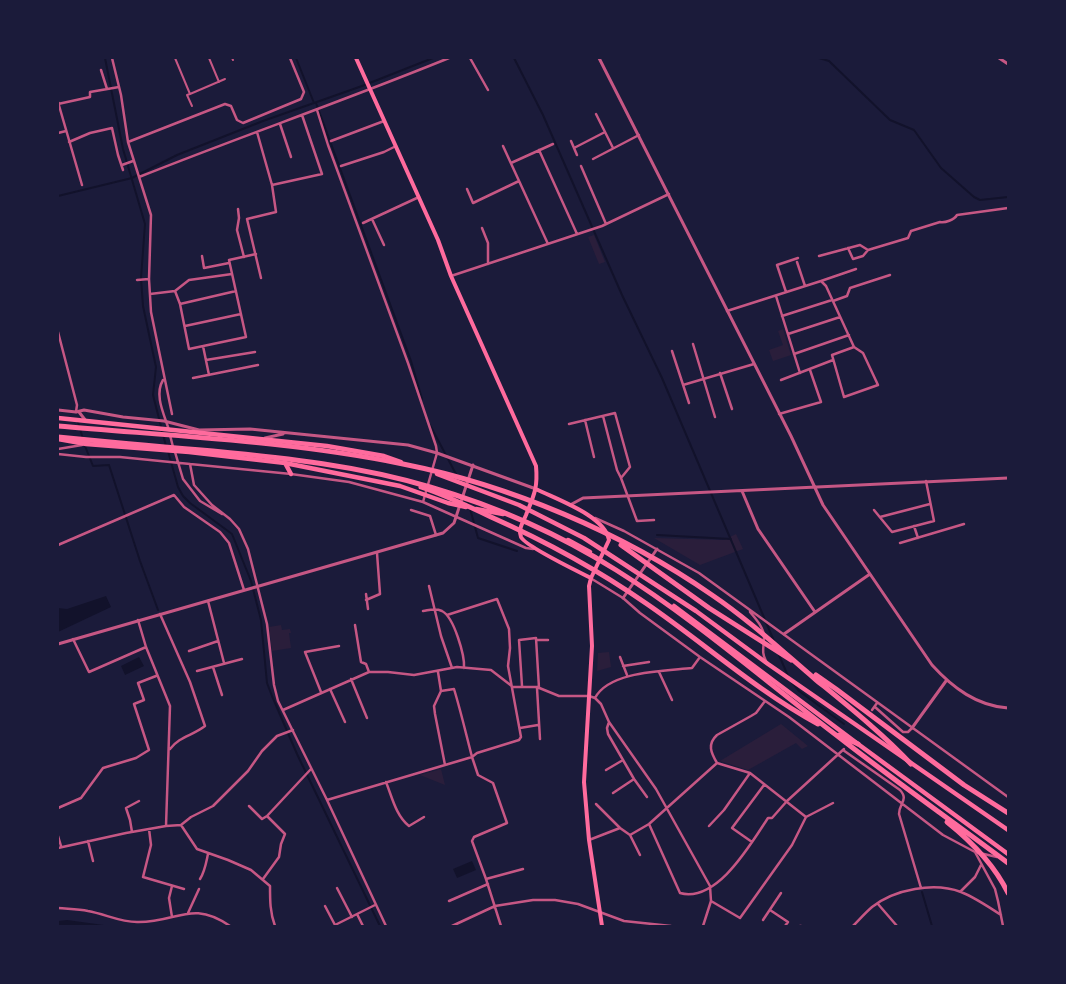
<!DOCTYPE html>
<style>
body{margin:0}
#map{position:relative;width:1066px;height:984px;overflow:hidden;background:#1b1b3a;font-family:"Crimson Pro",serif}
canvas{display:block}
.frame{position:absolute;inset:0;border:59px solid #1b1b3a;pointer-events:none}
</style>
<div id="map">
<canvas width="1066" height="984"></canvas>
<div class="frame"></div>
</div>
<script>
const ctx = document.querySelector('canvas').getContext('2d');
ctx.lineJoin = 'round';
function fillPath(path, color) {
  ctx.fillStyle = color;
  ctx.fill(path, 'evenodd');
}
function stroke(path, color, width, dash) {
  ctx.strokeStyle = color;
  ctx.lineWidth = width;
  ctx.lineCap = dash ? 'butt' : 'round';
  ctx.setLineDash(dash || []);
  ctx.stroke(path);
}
fillPath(new Path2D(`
 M594,235L605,262L599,264L588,237Z
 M783,329L791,355L773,361L769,350L783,345L778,331Z
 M736,534L743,549L700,565L654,538L724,540Z
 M281,625L282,630L290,629L291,633H289L291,648L272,651L269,627Z
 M609,652L611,667L597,671L598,653Z
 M781,724L808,746L802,749L796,743L748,770L720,761Z
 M441,769L445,785L420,775Z`), '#2a1e3b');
fillPath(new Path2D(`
 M106,596L111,607L58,632V608L67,609Z
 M139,657L144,666L125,675L121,666Z
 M472,861L476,870L457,878L453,869Z
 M67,920L111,926H58V921Z`), '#12122b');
stroke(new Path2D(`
 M105,58L123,149L145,224L141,278L143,306L156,367L153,395L166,446
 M296,58L314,103
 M514,58L543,115L622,295L662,378L774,641
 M819,58L829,61L890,120L914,130L941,168L974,197L980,200L1008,197
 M316,103L411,361L422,399
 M58,196L132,178L177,155L263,121L362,86L433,58
 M78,422L83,439
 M430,425L457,476
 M85,446L93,466L109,465L140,561L158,610
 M168,451L178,487L183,496L190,503L232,534L251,581L261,620L267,683L272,696L297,754L380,926
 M468,501L478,538L517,551
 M657,535L731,539
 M779,655L788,676
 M790,680L799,691L844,724
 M922,892L932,926`), '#12122b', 2);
stroke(new Path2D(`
 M175,58L190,94L187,95L192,106
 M209,58L219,82
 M232,58L233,60
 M190,94L225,79`), '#c65784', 2);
stroke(new Path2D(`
 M112,58L121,95L128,142L151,215L149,279L151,312L172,414
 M470,58L488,90
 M101,70L107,89
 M58,102L82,185
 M58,104L90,97V92L119,87
 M317,110L328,145L408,363L436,446L437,453L423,502
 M596,114L613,148
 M280,124L291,157
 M257,132L272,185L276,212L247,219L261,278
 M58,133L66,131
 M331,141L384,121
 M571,141L577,155
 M69,142L90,133L112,128L118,155L123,170
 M128,142L225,104L231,106L237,120L243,123L301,99L304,92L290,58
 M503,146L548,244
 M574,148L605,132
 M539,150L577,234
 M593,159L639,135
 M511,163L553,144
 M122,165L133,161
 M341,166L384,152L396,146
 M581,166L606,224
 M139,177C242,136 346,100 449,58
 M272,185L322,174L302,115
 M467,189L473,203L519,181
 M238,209L239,218L237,230L244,257
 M372,219L384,245
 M363,223L419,197
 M482,228L488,243V264
 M848,248L853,259L863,256L868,250
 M202,256L204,268L229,263
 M819,256L860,245L868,250L908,238L911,231L940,222C945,223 954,220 957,215L1008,208
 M797,262L805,286
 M451,276L602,226L669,194
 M137,280L149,279
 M821,281L856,269
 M175,291L189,280L232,274
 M786,292L777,265L798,258
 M150,294L175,291L180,304L189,349L246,337L229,260L256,254
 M776,296L800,373
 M833,301L847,296L850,288L890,275
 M180,304L236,291
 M727,311L821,281L826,286L854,347L863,353L878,385L844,397L832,355L854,347
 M782,316L832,300
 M185,326L241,314
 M58,332L77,405L76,412
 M788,334L840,317
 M693,344L715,417
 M203,346L209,375
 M672,351L689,403
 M794,354L849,335
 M206,360L255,352
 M720,373L732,409
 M193,378L258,365
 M163,380C154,395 164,414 169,430
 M781,380L833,360
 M683,385L754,364
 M779,414L821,402L810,370
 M603,416L617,470L621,478
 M585,420L594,457
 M569,424L615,413L630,467L621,478L637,521L654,520
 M170,435L173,447
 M58,449L82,445
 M175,452L183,479L200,501L222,514
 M58,454L86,457H120L190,464L291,474L349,482L423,502L526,548L533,549
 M190,464L194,485L212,505L230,519L239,529L248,549L267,624L274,685L278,701L327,800L386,926
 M411,510L430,516L436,535
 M874,510L892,532L934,521L926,481
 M880,517L930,504
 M595,518L624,531L699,573L1008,797
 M914,526L918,538
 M900,543L964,524
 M58,545L174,495L184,507L220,532L229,543L244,590
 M592,579L623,598L640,613L700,657L789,717L943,835L975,852L997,857
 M429,586L441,636L452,668
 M366,594L368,609
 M366,600L380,594L377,553
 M208,601L224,663
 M423,611C430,610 435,608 442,611C454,617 465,656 464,668
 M750,612C756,619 764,628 764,637C764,647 761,652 766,661
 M160,614L190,682L205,726C192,736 180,736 170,749
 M138,620L146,647L170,706L166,826
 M355,625L361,662L366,664L369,672
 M73,639L89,672L146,647
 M536,640H548
 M189,651L218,641
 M620,657L627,675
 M623,666L649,662
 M213,667L222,695
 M197,671L242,659
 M438,672L441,691L434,706L435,714L445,765
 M659,672L672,700
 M351,679L367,718
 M522,686L519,640L536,638L539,688
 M537,688L540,739
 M330,689L345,722
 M441,691L454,689C461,712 466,734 472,757L477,753L519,740L521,737L508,666L510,648L509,629L497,599L447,615
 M321,692L305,652L339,646
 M595,698C609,671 664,671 692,668L700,657
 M875,707L903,732H908L912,728
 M283,710L369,672H388L414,675L457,667L491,670L513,687H537L559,696H589L595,698L601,704L609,722L656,789L710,886L711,901L703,926
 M872,710L877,703
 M609,722L607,728L608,734L634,779L647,797
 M520,728L538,725
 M843,750L900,790C909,800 899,803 899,814L921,888
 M717,763C711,753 707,744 717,735L751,716L756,713L765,701
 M606,770L623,760
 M386,782C392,797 396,816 409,826L424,817
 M613,793L634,779
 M327,800L472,757L478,775L493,783L507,823L474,837L472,841L486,879L501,926
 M596,804L620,828
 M249,806L262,819L267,816
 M58,808L81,798L103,768L136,758L149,750L134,704L144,700L138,683L156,676
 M806,817L833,803
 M649,824L680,893C717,903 750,845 768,818H772L787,801L844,749
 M181,825L197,849L228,860L251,870L270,886C270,900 270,913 275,926
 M709,826L724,810L750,773
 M149,829L151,845L143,877L184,889
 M132,832L130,820L126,808L139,801
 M630,835L640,855
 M58,836L61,846
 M589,840L620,828L630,835L649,824L717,763L750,773L806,817L792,845L740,918L711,901
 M88,841L93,861
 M752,842L732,828L764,785
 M58,848L126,833L166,826L181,825L191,817L213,806L248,771L262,751L277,736L293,730
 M975,852L995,889L998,901L1003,926
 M200,879C205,871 206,863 208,854
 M263,879L279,857L281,844L285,834L267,816L311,769
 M486,879L523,869
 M172,886L169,898L172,917
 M337,888L352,917
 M961,891L975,877L981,865
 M449,901L488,884
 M878,904L897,926
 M325,906L335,925
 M58,908C68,909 78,909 88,911C105,914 120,922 137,922C177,923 191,899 230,926
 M770,910L788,922L785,926
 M188,913L199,889
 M357,914L363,926
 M763,920L781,893
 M335,925L375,905
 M452,926L495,906L533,900H555L578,904L624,921L671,926
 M800,926H801
 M853,926C859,920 865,913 872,907C895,889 934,882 961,892C974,897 989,907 1001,915`), '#c65784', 2.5);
stroke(new Path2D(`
 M599,58L791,436L823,505L932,665C953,688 977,706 1008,708
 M999,58L1008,64
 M58,410L76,412L84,410L123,417L164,421L199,430L250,429L408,445L437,453L536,489
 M79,412L86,421
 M265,438L283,434
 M742,491L758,529L815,612
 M570,505L583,498L1008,478
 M623,598L657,549
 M784,634L870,574
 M58,644L443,533L454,523L473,465
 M912,728L946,681`), '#c65784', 3);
stroke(new Path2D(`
 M356,58L438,240L451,276L536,466C538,488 534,495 526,515C523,522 518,529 521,537C525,546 579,572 591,578
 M536,489C558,500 605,516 609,540L591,578L589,586L592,646L584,782L589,840L602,926`), '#ff6b9d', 4);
stroke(new Path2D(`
 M58,418L327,446L384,456L401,462
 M58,439L86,444L189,452L285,463L400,486L448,503L466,507
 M285,463L291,474
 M437,474L519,505L584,538L696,611L768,664L1008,830
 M476,509L503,514
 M568,540L590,552
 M674,606L858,744L1008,854`), '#ff6b9d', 4.5);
stroke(new Path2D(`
 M58,426C171,436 291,441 403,464C509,485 623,533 712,595C749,620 781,650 815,679C848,706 882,733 911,764
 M58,437C109,442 161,447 213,451C286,458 360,466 430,487C495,506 559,534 616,570C696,620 766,682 840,738C895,781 952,821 1008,863
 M421,487C445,495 468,506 491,517C545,541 598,570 647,604C704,643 757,691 818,724
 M621,545L709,608L791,660
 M816,675L836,689L964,785L1008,813
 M839,735L858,744
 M947,822C972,842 994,864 1008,893`), '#ff6b9d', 5);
</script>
